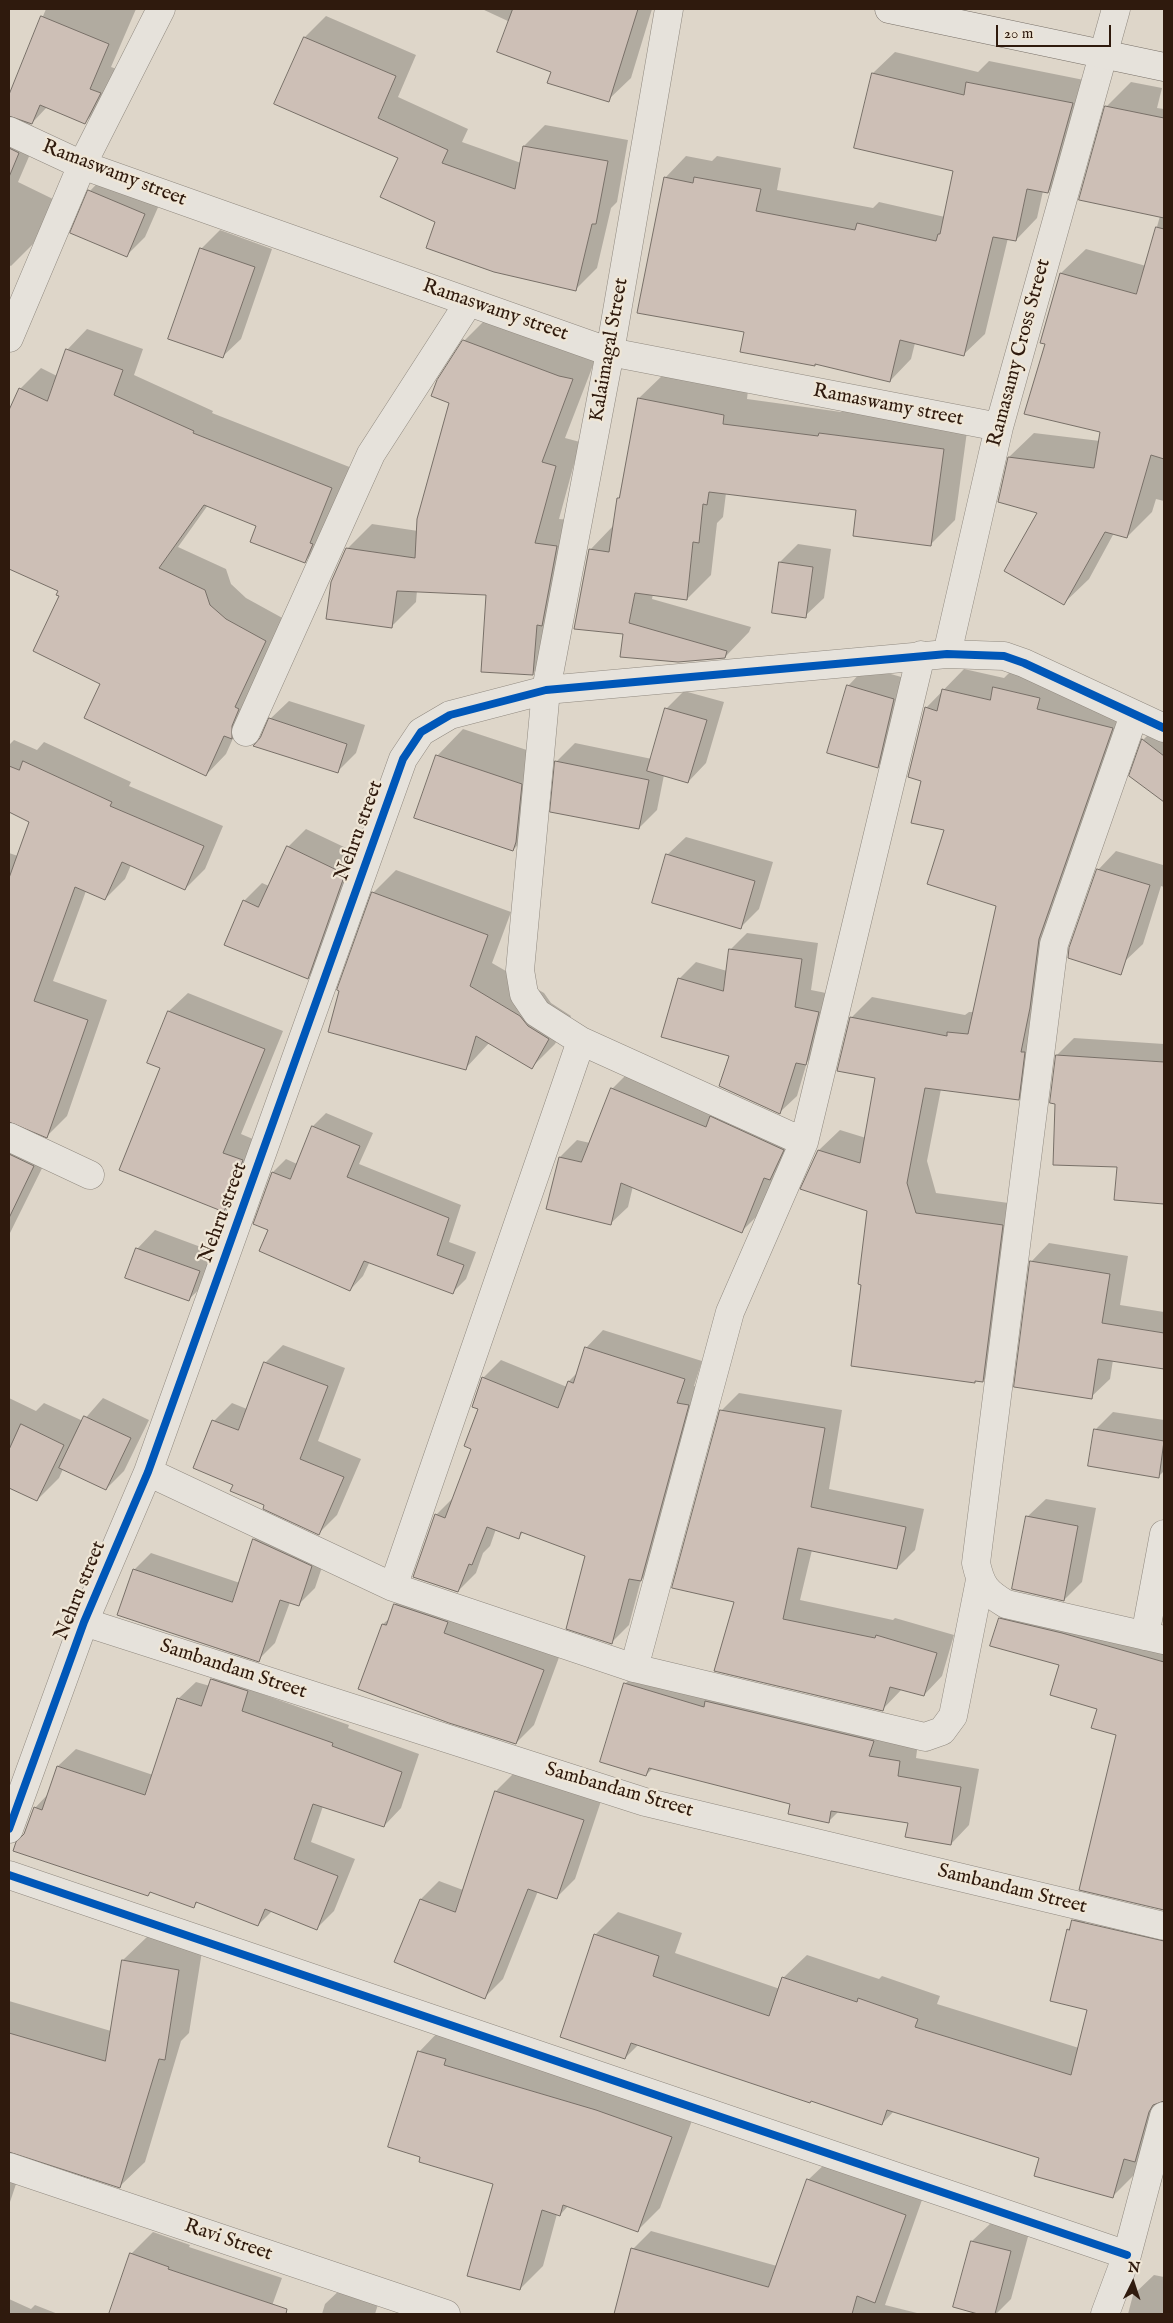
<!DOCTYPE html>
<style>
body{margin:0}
#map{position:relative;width:1173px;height:2323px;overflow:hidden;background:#ded6c9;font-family:"IM FELL English",serif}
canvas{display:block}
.frame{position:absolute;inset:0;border:10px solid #2f1a0d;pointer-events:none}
.north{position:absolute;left:1108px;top:2258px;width:50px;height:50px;-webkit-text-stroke:4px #efe6d6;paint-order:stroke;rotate:4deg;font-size:14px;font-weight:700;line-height:20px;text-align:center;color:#2f1a0d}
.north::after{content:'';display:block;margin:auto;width:18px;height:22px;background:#2f1a0d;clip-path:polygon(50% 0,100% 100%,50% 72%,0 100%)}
.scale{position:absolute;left:996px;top:25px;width:115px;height:22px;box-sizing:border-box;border:2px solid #2f1a0d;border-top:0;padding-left:6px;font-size:15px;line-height:18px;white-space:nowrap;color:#2f1a0d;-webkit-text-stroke:4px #efe6d6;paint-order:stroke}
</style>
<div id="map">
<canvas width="1173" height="2323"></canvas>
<div class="frame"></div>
<div class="north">N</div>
<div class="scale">20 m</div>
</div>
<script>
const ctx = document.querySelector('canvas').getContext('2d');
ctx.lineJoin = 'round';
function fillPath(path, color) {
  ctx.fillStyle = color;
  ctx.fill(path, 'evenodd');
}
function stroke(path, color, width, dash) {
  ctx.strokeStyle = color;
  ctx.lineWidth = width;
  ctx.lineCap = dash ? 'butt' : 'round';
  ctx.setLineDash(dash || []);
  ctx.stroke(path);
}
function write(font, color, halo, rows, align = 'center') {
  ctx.font = font + ' "IM FELL English",serif';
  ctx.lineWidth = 4.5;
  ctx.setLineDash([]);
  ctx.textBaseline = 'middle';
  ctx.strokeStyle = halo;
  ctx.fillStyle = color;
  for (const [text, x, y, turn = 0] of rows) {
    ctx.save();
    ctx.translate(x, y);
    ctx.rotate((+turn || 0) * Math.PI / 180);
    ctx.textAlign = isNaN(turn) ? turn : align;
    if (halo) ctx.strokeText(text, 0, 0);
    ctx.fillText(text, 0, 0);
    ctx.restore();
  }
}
fillPath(new Path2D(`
 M46,9H136L111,67L122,71L107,100L85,122L47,107L32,123L24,120L40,131L18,182L55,200L33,244L11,266L9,265V98Z
 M482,9H652L631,78L608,100L552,71L510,22Z
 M326,16L416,55L398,97L468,129L462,142L521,163L524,146L545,125L628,140L617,202L611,208L597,268L576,289L436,221L400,157L305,37Z
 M895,52L978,72L989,61L1094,82L1069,170L1048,192L1043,191L1037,218L1016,240L1008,238L985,334L963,355L915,343L911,359L890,381L816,363L814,365L746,331L665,178L686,156L712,161L717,156L781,168L777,190L873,208L879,202L945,217L955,170L855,147L873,73Z
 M1131,82L1162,88L1157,108L1164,109V501L1156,499L1152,512L1127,537L1114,533L1089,579L1064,603L1039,512L1009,457L1034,433L1100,441L1102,431L1046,343L1061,273L1086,249L1146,266L1160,216L1106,107Z
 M108,172L163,196L145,237L127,255L72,232L90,191Z
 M220,230L272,249L241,339L222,357L201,249Z
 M489,316L597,355L565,438L580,442L559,519L581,521L557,649L532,674L487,594L417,590L416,602L391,627L347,549L372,524L418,531L451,402L464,341Z
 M87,329L143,349L134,375L213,411L212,413L352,468L325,541L305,561L258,525L208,505L178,547L226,569L231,584L246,598L286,620L226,754L206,775L102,683L60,591L9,567V413L20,389L41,368L57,376L67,350Z
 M664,374L748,390L747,399L841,412L844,409L968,424L955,520L930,545L858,508L726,493L723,517L717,523L711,575L687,599L653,594L652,599L751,627L749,632L725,657L624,633L590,550L614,525L639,398Z
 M798,544L831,549L824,598L805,616L780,562Z
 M866,667L912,680L896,749L877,767L848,686Z
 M1015,667L1133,707L1059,917L1039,1078L1018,1099L941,1089L927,1161L936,1193L1023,1205L1003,1360L983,1381L976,1380L974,1382L863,1284L869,1210L819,1150L840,1130L866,1138L876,1077L851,1018L872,997L965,1015L969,1012H974L997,905L946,829L922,780L926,708L964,669L1004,678Z
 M684,691L724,702L706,763L688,782L664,775L657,810L639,828L556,762L575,743L652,759L666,709Z
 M289,701L365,725L356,753L337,772L262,739L270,719Z
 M1161,722L1164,724V800L1131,776L1143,740Z
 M463,729L548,757L539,823L513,850L437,756Z
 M14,740L37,750L44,742L131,782L129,786L223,826L205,869L185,889L131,865L125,879L105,899L86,891L53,981L107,1000L67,1116L47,1136L15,1123L16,1127L53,1146L9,1235V853L18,856L31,821L9,811V745Z
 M306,829L363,856L326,959L308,977L244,901L262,883L269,886L288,847Z
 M686,837L773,862L759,909L741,927L667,855Z
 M1116,851L1163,865L1164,863V887L1161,886L1143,944L1124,962L1098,870Z
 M396,870L511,912L492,963L544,993L551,1003L571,1016L555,1044L532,1067L490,1042L465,1069L373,893Z
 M747,933L818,943L811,990L836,995L823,1046L807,1062L797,1096L780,1112L730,1055L679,979L696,962L727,971L730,950Z
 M188,993L283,1031L241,1134L260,1142L242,1193L224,1211L162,1067L149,1062L169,1011Z
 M1074,1038L1164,1044V1203L1116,1199L1118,1166L1057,1055Z
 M629,1072L800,1132L787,1161L775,1173L759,1214L742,1231L633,1186L628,1207L610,1224L560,1157L577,1140L590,1143L612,1089Z
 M326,1113L373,1133L359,1164L461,1205L449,1242L476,1252L466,1279L453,1292L370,1261L363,1276L350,1290L270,1230L273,1172L286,1159L297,1164L313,1126Z
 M155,1230L217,1253L207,1282L188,1300L137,1249Z
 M1049,1243L1128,1256L1120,1305L1164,1312V1364L1161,1367L1113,1360L1110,1379L1091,1397L1031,1262Z
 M603,1330L702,1361L694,1386L706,1388L659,1562L641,1580L629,1625L611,1643L587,1556L524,1531L519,1537L496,1529L490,1546L483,1553L476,1573L458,1591L436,1515L454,1497L473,1449L483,1378L501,1360L567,1387L569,1381L578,1372L586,1348Z
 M283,1345L345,1368L318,1441L361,1459L337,1515L319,1533L266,1505L235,1484L214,1421L232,1403L247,1409L265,1363Z
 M739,1393L842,1410L829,1489L924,1509L915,1550L897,1568L812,1550L800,1600L893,1620L895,1618L954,1635L942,1676L924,1695L902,1689L882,1710L735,1601L721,1411Z
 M9,1398L36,1411L44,1403L83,1421L103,1398L149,1420L124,1471L106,1489L63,1469L59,1478L37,1500L9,1486Z
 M1113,1412L1164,1420V1471L1159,1476L1095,1430Z
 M1046,1499L1096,1508L1082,1582L1064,1600L1027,1517Z
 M271,1523L328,1549L315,1588L298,1605L290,1602L275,1643L258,1660L134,1570L151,1553L240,1583L254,1539Z
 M413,1586L561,1652L534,1725L516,1743L383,1624L390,1618L395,1604Z
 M1023,1595L1164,1632V1909L1080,1889L1118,1734L1098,1708L1061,1664L1000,1618Z
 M229,1662L265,1674L259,1693L349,1725L348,1728L419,1754L401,1808L384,1826L323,1806L311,1842L355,1859L334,1911L317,1928L272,1911L258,1925L198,1902L194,1906L151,1892L148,1895L25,1835L35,1808L49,1793L58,1766L76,1749L153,1775L178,1699L196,1682L210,1686L212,1680Z
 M643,1665L918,1743L916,1758L979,1769L969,1825L951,1844L909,1822L839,1811L829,1821L792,1803L653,1768L646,1775L625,1684Z
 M514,1773L601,1801L575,1879L556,1898L538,1891L503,1979L485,1997L421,1899L439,1881L463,1890L496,1791Z
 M1096,1897L1164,1914V1941L1085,1922V1924L1164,1943V2116L1136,2173L1113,2196L1040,2157L894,2111L882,2124L639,2044L625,2058L595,1935L618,1912L682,1933L675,1953L780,1989L783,1978L807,1955L879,1979L882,1976L940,1996L937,2004L1079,2048L1088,2009L1068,1930L1073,1921Z
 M148,1936L203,1945L189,2033L181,2041L145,2162L120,2186L14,2151H9V2001L111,2031L123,1960Z
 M441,2029L694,2115L660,2208L637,2231L568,2206L560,2215L557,2214L543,2266L520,2289L494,2184L419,2052Z
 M827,2162L923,2197L885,2305L921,2314H615L633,2249L651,2231L777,2266L808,2180Z
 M9,2175L18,2178L9,2205Z
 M991,2223L1029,2233L1011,2299L996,2314H982L954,2307L972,2241Z
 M153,2232L190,2245L189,2247L282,2278L269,2314H110L131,2254Z
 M1154,2275L1164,2277V2314H1128L1133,2295Z
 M344,2286L380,2298L375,2314H322L325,2304Z
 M9,2299L31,2309L35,2305L58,2314H9Z`), '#0003');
const building = new Path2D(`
 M513,9H638L609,102L547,83L551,72L497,52Z
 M41,16L109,44L90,89L101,93L85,124L40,105L32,124L9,116V95Z
 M304,37L396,76L378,118L448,150L442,163L515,189L523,146L608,161L596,224H592L576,291L494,272L426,248L435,222L380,197L398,158L274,104Z
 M872,73L964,95L966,82L1073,103L1048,193L1027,189L1016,241L993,237L964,356L900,340L890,382L815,364V366L740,352L744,332L637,313L664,177L693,183L694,177L761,189L756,211L855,230L857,223L936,241L938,234H940L953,171L854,148Z
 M1105,106L1164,118V218L1079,200Z
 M9,148L19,153L9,177Z
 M88,190L145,214L127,257L70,233Z
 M1156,227L1164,229V459L1151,455L1127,538L1105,532L1064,605L1004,571L1037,513L998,502L1008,457L1094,468L1100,432L1024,414L1045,344L1040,343L1060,273L1136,294Z
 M200,248L255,267L223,358L168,339Z
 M463,340L559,376L573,379L542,462L556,466L535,543L557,546L542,626L537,625L533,675L481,672L486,595L397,591L392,628L326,619L331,582L346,548L415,558L417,519L449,403L431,396L437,380Z
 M66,349L123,370L114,395L194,431L193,433L332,488L310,543L313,544L305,563L250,542L256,526L204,505L159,568L205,590L210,605L226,619L266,641L235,707L239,709L232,726V739L224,736L206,776L84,718L100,684L33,651L59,596L56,595L58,591L9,569V410L19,388L47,401Z
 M638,398L724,415L723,424L818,436L819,433L944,449L931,546L853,536L856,510L709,492L707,505L703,504L699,543L693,542L687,600L635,593L629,623L727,651L725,658L678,662L620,657L623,634L574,629L589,549L609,552L617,498H619Z
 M779,562L813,567L806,618L772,613Z
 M847,685L894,699L878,768L827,753Z
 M993,687L1040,698L1037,709L1113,728L1039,939L1030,1008L1021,1052H1025L1019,1100L925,1088L907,1183L916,1213L1003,1225L983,1382L975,1381V1383L851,1366L861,1285L858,1284L867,1211L800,1189L818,1150L860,1163L875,1078L837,1071L850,1017L947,1036V1032L968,1034L996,906L927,884L944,830L911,823L921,781L908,777L925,707L937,711L942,689L990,700Z
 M665,708L707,720L688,783L647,771Z
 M269,718L347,744L338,773L253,746L260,738Z
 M1142,739L1164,756V802L1129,776Z
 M436,755L522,784L516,842L513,851L414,818Z
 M23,761L112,802L110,806L204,846L185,890L122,862L105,900L75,887L34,1001L88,1020L47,1138L9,1122V878L29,822L9,812V766L19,770Z
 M555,761L649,780L639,829L550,812Z
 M287,846L345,874L308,979L224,945L243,900L258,907Z
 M666,854L755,881L741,929L652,903Z
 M1097,869L1150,885L1121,975L1068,958L1069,948Z
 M372,892L488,935L470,986L520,1016L528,1026L549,1039L532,1069L476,1036L466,1070L328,1032L339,991L337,990Z
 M729,949L802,959L795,1007L819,1012L806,1065L796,1063L780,1114L719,1086L729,1056L661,1037L678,978L723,991Z
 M168,1011L265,1049L223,1153L243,1160L224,1212L119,1170L160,1068L147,1063Z
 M1056,1055L1164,1062V1204L1114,1200L1117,1167L1053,1165L1055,1104L1050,1103Z
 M611,1088L706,1127L710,1116L784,1150L770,1180L764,1178L742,1233L621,1183L611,1225L546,1209L559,1157L581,1162Z
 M312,1126L360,1146L347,1177L449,1218L437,1255L464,1265L453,1294L364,1261L350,1291L259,1251L268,1230L253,1224L272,1172L290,1179Z
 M9,1154L34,1166L9,1218Z
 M136,1248L200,1271L189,1301L125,1278Z
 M1030,1261L1110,1274L1102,1323L1164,1333V1369L1098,1359L1092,1399L1014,1387Z
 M585,1347L685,1379L677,1403L689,1405L641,1581L629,1579L612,1644L566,1629L585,1556L521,1532L519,1539L487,1527L472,1565L469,1564L458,1592L413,1577L435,1514L445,1518L471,1449L464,1446L478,1409L472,1407L482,1377L558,1408L568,1381L573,1383Z
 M264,1362L328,1386L300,1459L344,1477L319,1535L263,1509L264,1505L230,1491L233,1485L193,1468L212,1420L238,1430Z
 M720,1410L825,1428L811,1507L906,1527L897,1569L798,1548L783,1619L875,1638L876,1635L937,1653L924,1696L890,1687L883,1711L714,1671L734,1602L672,1588Z
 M84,1416L131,1438L106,1490L59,1468Z
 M21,1424L64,1445L37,1501L9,1488V1450Z
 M1094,1429L1164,1441L1159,1478L1088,1466Z
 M1026,1516L1078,1526L1064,1601L1012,1589Z
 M253,1539L312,1566L299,1606L280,1600L259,1662L117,1615L133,1569L232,1602Z
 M394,1604L448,1622L444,1633L544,1670L516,1744L449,1723L358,1689L382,1624L386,1625Z
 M999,1618L1062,1633L1164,1662V1910L1079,1890L1116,1735L1091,1728L1097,1709L1050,1695L1059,1665L990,1646Z
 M211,1679L248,1691L242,1711L333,1743L332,1746L402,1772L384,1827L313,1804L294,1859L338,1876L317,1930L265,1909L258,1926L196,1902L194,1908L150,1892L148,1896L13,1851L16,1842L24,1834L34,1807L42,1810L57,1766L145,1795L177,1698L201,1706Z
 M624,1683L704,1707L705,1701L874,1741L869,1756L900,1761L898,1776L961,1787L951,1845L905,1837L908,1823L831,1811L829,1823L788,1814L790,1804L649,1768L646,1776L600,1762Z
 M495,1791L584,1820L557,1899L528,1889L485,1999L394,1962L420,1899L455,1912Z
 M1072,1920L1164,1941V2101L1153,2105L1149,2112L1135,2162L1124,2159L1113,2198L1034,2176L1039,2158L887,2110L882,2125L811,2101L810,2103L631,2043L625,2059L560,2037L594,1934L659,1956L653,1976L769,2016L782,1977L857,2002L858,1998L918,2019L915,2027L1071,2075L1087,2010L1050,2001L1067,1929L1069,1930Z
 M122,1960L179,1970L165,2060L159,2059L120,2188L9,2152V2033L105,2061Z
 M418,2051L446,2059L444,2065L596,2110L672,2137L638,2232L563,2205L560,2216L542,2210L520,2290L467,2276L493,2184L419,2162L420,2157L388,2147Z
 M807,2179L906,2215L875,2303L857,2296L852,2314H614L631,2248L768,2287Z
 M971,2241L1011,2251L995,2314H978L953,2307Z
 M130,2253L169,2267L168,2269L287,2309L286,2314H109Z`);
fillPath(building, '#cdbfb6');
stroke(building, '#787068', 1);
const street = new Path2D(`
 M9,131L82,165L610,352L999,427
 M9,338L82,165L161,9
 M947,654L999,427L1116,9
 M1134,715L1054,944L976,1563C981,1586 986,1592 1006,1604L1164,1640
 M246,732L371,454L469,302
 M581,1041L537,1013L524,994L520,970L546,690L610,352L669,9
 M9,1137L90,1175
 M148,1472L393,1587L634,1668L925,1737L942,1731L953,1716L980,1580
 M393,1587L581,1041L804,1142
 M84,1622L645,1802L1164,1926
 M1145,1636L1164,1534
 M634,1668L730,1312L804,1142L921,655
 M9,1829L84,1622L148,1472L403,759L421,732L450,715L546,690L947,654L1004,656L1024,663L1164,728
 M9,1875L1127,2255
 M9,2167L446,2314
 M1105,2314L1127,2255L1164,2116`);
const secondary = new Path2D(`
 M889,9L1164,67`);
stroke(street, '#918a80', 29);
stroke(secondary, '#787068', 29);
stroke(street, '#e6e2db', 28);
stroke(secondary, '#e6e2db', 28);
stroke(new Path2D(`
 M9,1829L84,1622L148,1472L403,759L421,732L450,715L546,690L947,654L1004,656L1024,663L1164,728
 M9,1875L1127,2255`), '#0057b8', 8);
write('20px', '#2f1a0d', '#efe6d6', [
 ["Ramaswamy street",114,174,21],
 ["Ramaswamy street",495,311,19],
 ["Kalaimagal Street",610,350,-80],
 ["Ramasamy Cross Street",1020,353,-75],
 ["Ramaswamy street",888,406,11],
 ["Nehru street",360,831,-70],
 ["Nehru street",224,1213,-70],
 ["Nehru street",81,1591,-68],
 ["Sambandam Street",233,1670,18],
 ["Sambandam Street",619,1791,16],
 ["Sambandam Street",1012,1890,14],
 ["Ravi Street",228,2241,19]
]);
</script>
